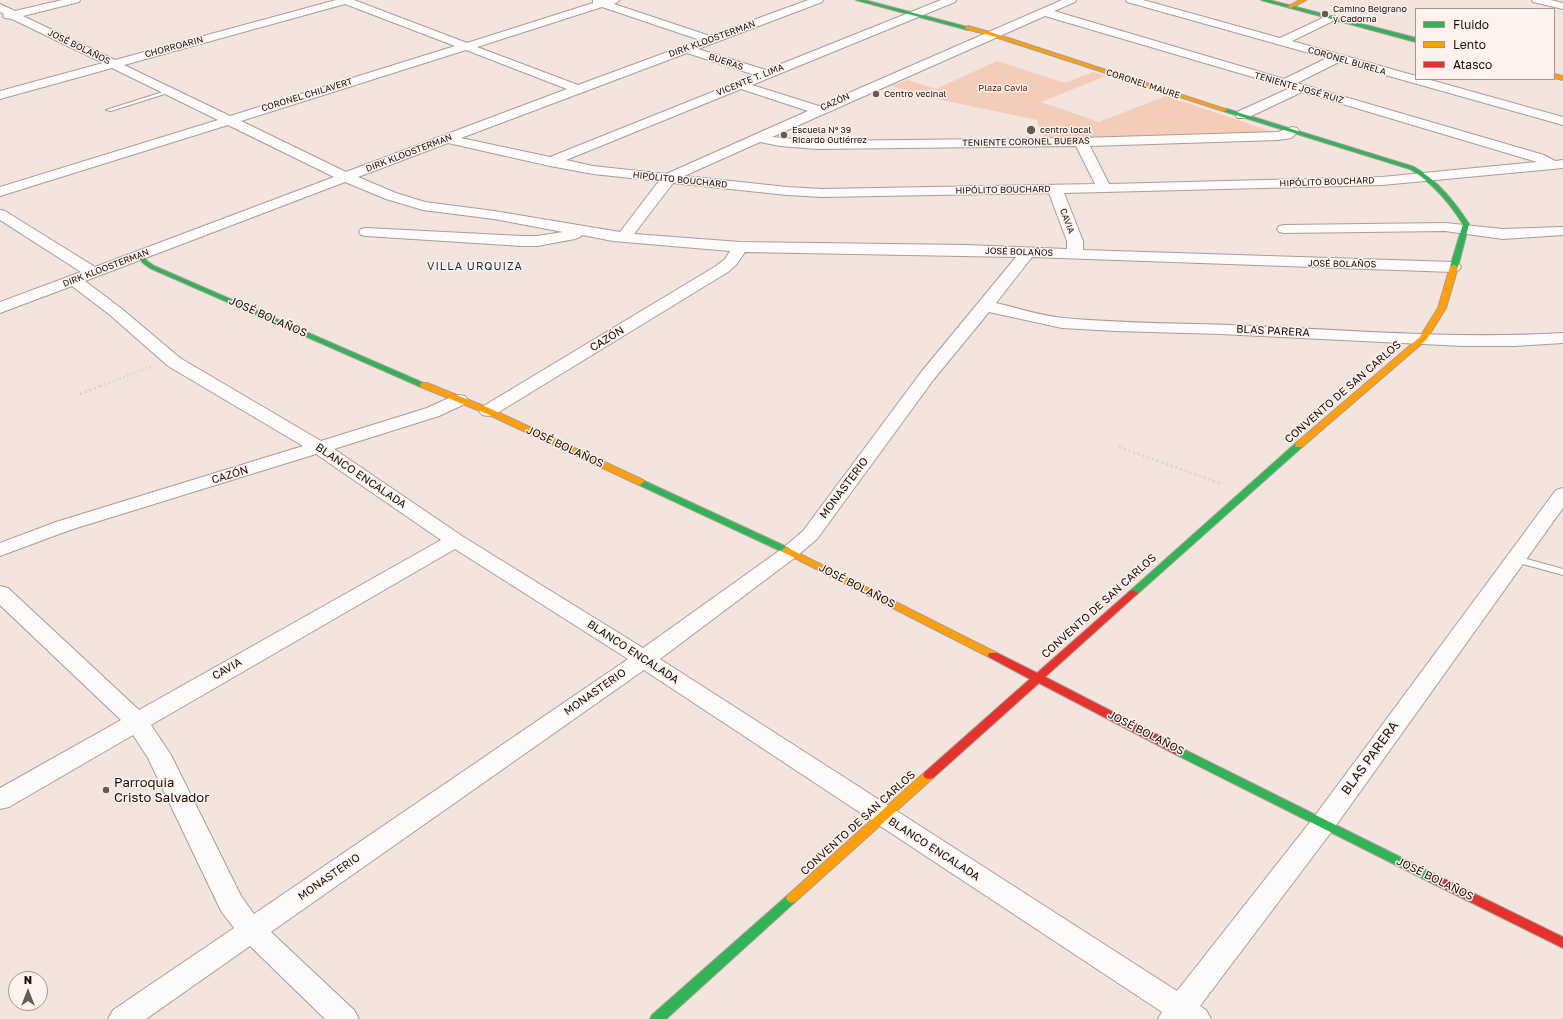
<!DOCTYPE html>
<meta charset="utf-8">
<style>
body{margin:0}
#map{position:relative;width:1563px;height:1019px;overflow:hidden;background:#f3e4dd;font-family:"Golos Text",sans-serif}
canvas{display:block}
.legend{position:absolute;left:1415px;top:8px;width:140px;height:72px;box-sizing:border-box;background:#fff2ec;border:1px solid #a39792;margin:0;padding:5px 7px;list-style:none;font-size:12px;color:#190f0a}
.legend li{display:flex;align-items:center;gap:8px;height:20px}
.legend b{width:20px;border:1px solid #a39792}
.north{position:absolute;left:8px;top:971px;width:40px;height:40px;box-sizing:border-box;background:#fff2ec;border:1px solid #a39792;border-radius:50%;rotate:0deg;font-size:11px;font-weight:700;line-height:16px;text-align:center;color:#190f0a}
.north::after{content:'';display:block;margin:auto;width:14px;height:18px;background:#655a54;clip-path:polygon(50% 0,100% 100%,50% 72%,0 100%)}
</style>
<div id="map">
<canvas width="1563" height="1019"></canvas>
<ul class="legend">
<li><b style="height:5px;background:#30b455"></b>Fluido</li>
<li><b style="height:5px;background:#ff9f0a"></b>Lento</li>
<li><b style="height:5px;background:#e5322d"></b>Atasco</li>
</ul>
<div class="north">N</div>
</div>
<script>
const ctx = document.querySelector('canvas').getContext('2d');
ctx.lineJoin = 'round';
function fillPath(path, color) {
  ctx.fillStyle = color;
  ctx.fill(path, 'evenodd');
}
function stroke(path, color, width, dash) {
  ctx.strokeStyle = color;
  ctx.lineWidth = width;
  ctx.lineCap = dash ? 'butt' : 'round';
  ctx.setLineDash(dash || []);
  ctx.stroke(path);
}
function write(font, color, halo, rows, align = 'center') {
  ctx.font = font + ' "Golos Text",sans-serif';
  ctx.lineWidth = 3;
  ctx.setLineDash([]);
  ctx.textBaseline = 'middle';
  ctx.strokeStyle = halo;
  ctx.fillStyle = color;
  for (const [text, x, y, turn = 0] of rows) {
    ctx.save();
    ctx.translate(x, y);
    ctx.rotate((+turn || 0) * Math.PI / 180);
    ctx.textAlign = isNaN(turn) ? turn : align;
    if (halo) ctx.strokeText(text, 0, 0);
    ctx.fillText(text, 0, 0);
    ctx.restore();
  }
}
fillPath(new Path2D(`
 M997,61L1065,83L1093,72L1106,76L1041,102L1099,122L1166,96L1276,133L1270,136L1044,138L1037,120L923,96L892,86L907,80L936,89Z`), '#f4ccb8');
const lane = new Path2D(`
 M169,90L174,91L111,111L106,110Z
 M1516,556L1563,569V575L1512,561L1511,559L1512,557Z`);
const street = new Path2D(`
 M62,0H80L79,2L23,16L115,60L336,0H354L467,43L593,3V0H620L614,4L710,36L808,0H823L822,2L698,49L766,70L941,0H956L955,2L752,85L819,106L1062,0H1076L1075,2L1054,11L1284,79L1327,58L1127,2L1126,0H1143L1280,38L1327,16H1335L1337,18L1335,20L1292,41L1416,76V79H1427L1563,117V125L1339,62L1297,83L1544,155L1555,161L1563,160V168L1382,185L1064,193L1083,241V250L1453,262L1459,264L1461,267L1459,270L1453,272L1032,257L996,303C1018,308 1041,316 1064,318C1127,324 1191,323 1254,326C1357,331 1460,339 1563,333V343L1514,346H1463L1220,334L1116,331L1062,328L989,312L934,379L817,539L797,556L660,659L1177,991L1314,817L1556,490L1563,488V508L1332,831L1200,1006L1206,1010L1211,1019H1158L1162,1012L644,670L271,932L354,1010L359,1019H325L250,946L146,1019H108L113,1010L234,928L221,911L148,758L133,735L9,807L0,809V788L121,720L0,605V586L8,588L139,710L441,540L316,454L70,530L0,556V543L56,522L303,446L168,366L110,315L72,286L0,313V302L81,272L0,220V210L5,211L95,267L334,177L228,125L0,196V187L218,120L112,68L0,99V91L103,63L12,19L5,18L3,16L4,14L0,12V4L15,11ZM345,4L455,46L230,116L124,65ZM602,7L700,40L578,85L477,47ZM1045,16L1290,88L1237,112L1236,115L1237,118H1247L1302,92L1537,162L1382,177L1109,184L1090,146L1278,140L1291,138L1299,131L1297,128L1292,127L1278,132L1081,138L817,141L772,137ZM466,50L567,89L346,172L241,121ZM687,53L755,75L550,157L461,138ZM741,89L808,111L666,174L593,166L566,160ZM760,142L780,146L817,149L1076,146L1095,184L822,189L787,187L684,176ZM448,143L550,166L593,174L659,181L620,232L494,211L425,202L396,193L358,177ZM345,182L386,199L423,210L494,219L563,232L537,236H522L366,228L361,229L359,232L361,235L366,236L522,246H537L575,239L580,237L582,235L613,241L730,251L725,259L716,266L482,407L479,411L482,415L488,416L494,415L728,272L736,265L745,252L1016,257L922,371L803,531L783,548L643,648L462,536L334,449L439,416L465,404L468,400L465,396L459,395L453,396L427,408L321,441L180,358L122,309L85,281ZM673,183L787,195L822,197L1049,193L1067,241V249L965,245L740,242L634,234ZM455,549L628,659L254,914L241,896L171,755L151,725Z
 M1532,0H1551L1563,3V9L1533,2Z
 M1445,223L1503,229L1563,227V235L1503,239L1445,231L1284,233L1279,232L1277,229L1279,226L1284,225Z`);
const fast = new Path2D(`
 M856,0H864L971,28L968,30Z
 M1261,0H1269L1416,38V42Z
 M1223,109H1227L1414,167C1438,181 1454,201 1469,224L1458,267L1454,269L1450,267L1463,224C1449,202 1433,183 1410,169L1223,111Z
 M140,253L142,254L147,261L154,266L428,385L427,387H421L150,268L143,263L137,255Z
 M1299,442L1302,443L1303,445L1302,447L1136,595H1130L1128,593L1130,591L1296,443Z
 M640,479L789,548L791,550L786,553L783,552L637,484L636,482L637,480Z
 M1179,747L1438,876L1440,879L1438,882L1434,884L1430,882L1175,754L1174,751L1175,748Z
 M792,893L796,895L798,898L796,901L666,1019H650L652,1015L788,895Z`);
const slow = new Path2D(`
 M1300,0H1306L1291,8L1287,7Z
 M968,26L993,33L1228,110L1223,111L989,35L966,29L965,28Z
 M1554,74L1563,76V80L1554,78Z
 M1454,265L1458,267L1446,308L1426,340L1302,447H1296L1295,445L1296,443L1420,337L1438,308L1450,267Z
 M421,383H427L491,409L643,480L644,482L640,485L637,484L485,413L421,387L420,385Z
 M786,547L997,653L998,655L997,657H989L783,552L781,550Z
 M929,771L933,772L935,775L933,778L796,901L792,903L788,901L786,898L788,895L925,772Z`);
const jam = new Path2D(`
 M1133,590L1138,593L1136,595L1045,677L1183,748L1184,751L1183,754L1179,755L1175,754L1039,683L933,778L929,779L925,778L923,775L925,772L1030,679L989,657L988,655L989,653H997L1037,673L1130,591Z
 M1434,874L1563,937V948L1430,882L1428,879L1430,876Z`);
stroke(lane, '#a89c96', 2);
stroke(street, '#a89c96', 2);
stroke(fast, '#a89c96', 2);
stroke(slow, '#a89c96', 2);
stroke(jam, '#a89c96', 2);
stroke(new Path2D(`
 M987,67L1008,73L1003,75L1013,88
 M915,87L960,100L1032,115L1058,126
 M934,92L1079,85L1086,82
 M1151,103L1134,110L1160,119L1193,118
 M1022,112C1040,104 1063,106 1078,120L1077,123L1072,126`), '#d8d4d2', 1.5, [1, 2]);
stroke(new Path2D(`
 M101,386L152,366`), '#d8d4d2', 2, [1.5, 2.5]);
stroke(new Path2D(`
 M80,394L103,385
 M1119,447L1222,484`), '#d8d4d2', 2.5, [2, 3]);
fillPath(lane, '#fdfbfa');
fillPath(street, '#fdfbfa');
fillPath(fast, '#30b455');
fillPath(slow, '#ff9f0a');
fillPath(jam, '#e5322d');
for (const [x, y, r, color] of [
 [1325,14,4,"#655a54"],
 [876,94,4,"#655a54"],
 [1031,130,5,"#655a54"],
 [784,135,4,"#655a54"],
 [106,790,4,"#655a54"]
]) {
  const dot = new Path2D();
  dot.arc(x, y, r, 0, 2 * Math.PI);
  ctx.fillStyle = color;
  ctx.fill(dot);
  stroke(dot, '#fff2ec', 1.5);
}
write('9px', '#190f0a', '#fff2ec', [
 ["Camino Belgrano",1333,9],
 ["y Cadorna",1333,19],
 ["Centro vecinal",884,94],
 ["Escuela Nº 39",792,130],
 ["Ricardo Gutiérrez",792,140],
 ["centro local",1040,130]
], 'left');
write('9px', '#190f0a', '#fff2ec', [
 ["DIRK KLOOSTERMAN",712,39,-20],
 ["JOSÉ BOLAÑOS",79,47,26],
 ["CHORROARIN",174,47,-15],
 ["CORONEL BURELA",1347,61,16],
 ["BUERAS",726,62,18],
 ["VICENTE T. LIMA",750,80,-22],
 ["CORONEL MAURE",1143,84,18],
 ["TENIENTE JOSÉ RUIZ",1299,88,16],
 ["CORONEL CHILAVERT",307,95,-17],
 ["CAZÓN",835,102,-24],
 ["TENIENTE CORONEL BUERAS",1026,142,-1],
 ["DIRK KLOOSTERMAN",409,153,-21],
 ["HIPÓLITO BOUCHARD",680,180,6],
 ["HIPÓLITO BOUCHARD",1327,182,-2],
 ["HIPÓLITO BOUCHARD",1003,190,-1],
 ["CAVIA",1067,221,69],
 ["JOSÉ BOLAÑOS",1019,252,2],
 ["JOSÉ BOLAÑOS",1342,264,1],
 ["DIRK KLOOSTERMAN",106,268,-21]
]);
write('9px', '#572303', '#fff2ec', [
 ["Plaza Cavia",1003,88]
]);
ctx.letterSpacing = '1px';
write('11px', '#063449', '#fff2ec', [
 ["VILLA URQUIZA",475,267]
]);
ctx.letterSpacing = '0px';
write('11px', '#190f0a', '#fff2ec', [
 ["JOSÉ BOLAÑOS",268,317,24],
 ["BLAS PARERA",1273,331,3],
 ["CAZÓN",607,339,-31],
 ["CONVENTO DE SAN CARLOS",1343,392,-41],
 ["JOSÉ BOLAÑOS",565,447,25],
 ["CAZÓN",230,475,-17],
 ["BLANCO ENCALADA",361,476,34],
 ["MONASTERIO",844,488,-53],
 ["JOSÉ BOLAÑOS",857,586,27],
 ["CONVENTO DE SAN CARLOS",1099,606,-42],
 ["BLANCO ENCALADA",633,652,33],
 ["CAVIA",227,669,-30],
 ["MONASTERIO",595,692,-35],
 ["JOSÉ BOLAÑOS",1146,733,27],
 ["CONVENTO DE SAN CARLOS",858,823,-42],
 ["BLANCO ENCALADA",934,849,33],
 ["MONASTERIO",329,877,-35],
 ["JOSÉ BOLAÑOS",1435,879,26]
]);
write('13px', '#190f0a', '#fff2ec', [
 ["BLAS PARERA",1370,758,-54]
]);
write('13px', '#190f0a', '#fff2ec', [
 ["Parroquia",114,783],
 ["Cristo Salvador",114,798]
], 'left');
</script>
